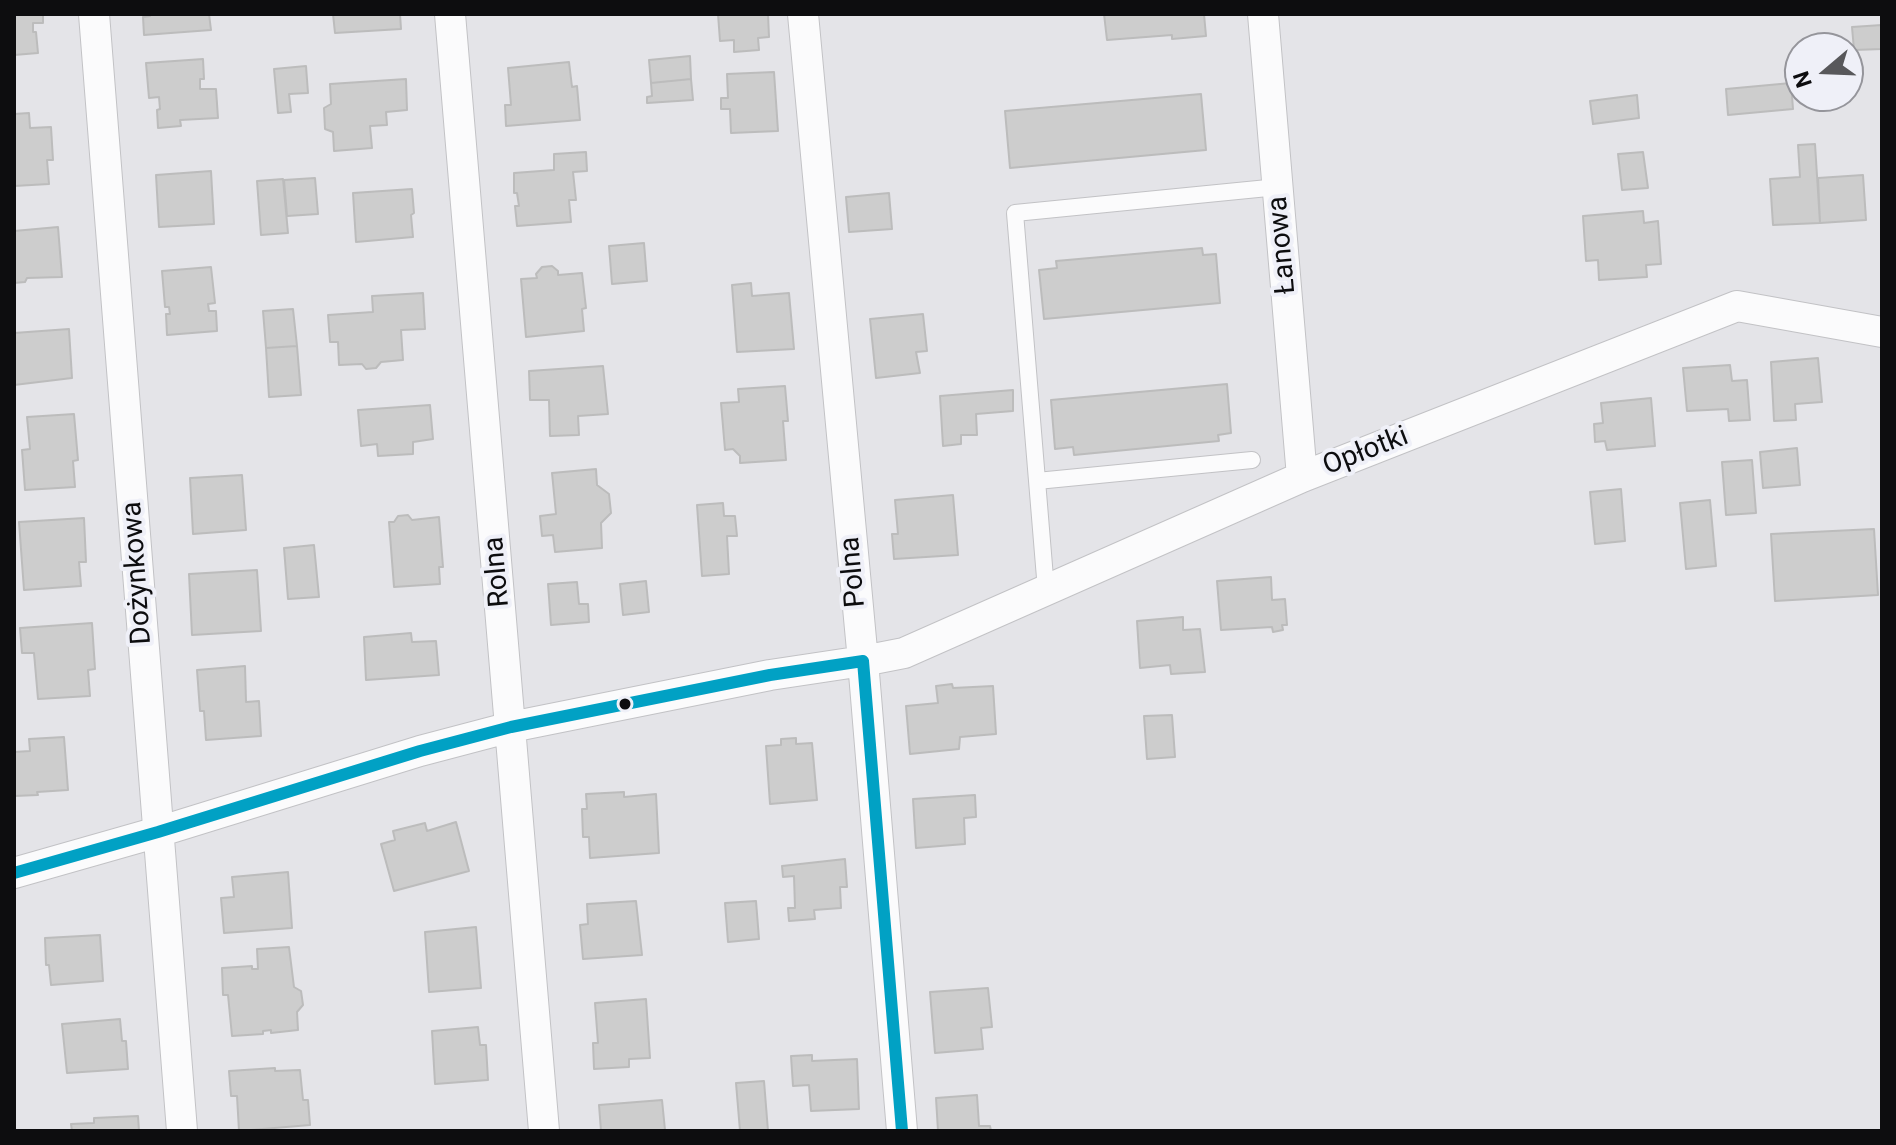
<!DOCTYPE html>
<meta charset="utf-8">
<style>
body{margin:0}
#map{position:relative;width:1896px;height:1145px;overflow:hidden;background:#e4e4e8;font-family:Roboto,sans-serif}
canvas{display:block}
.frame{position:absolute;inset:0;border:16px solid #0d0d0f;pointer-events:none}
.north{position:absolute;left:1784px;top:32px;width:80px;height:80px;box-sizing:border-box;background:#eff0f8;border:2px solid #95959b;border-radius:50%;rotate:251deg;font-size:22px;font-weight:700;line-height:32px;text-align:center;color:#0d0d0f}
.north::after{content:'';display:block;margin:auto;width:28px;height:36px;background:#58585b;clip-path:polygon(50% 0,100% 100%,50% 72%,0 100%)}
</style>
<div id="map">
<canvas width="1896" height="1145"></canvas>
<div class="frame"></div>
<div class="north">N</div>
</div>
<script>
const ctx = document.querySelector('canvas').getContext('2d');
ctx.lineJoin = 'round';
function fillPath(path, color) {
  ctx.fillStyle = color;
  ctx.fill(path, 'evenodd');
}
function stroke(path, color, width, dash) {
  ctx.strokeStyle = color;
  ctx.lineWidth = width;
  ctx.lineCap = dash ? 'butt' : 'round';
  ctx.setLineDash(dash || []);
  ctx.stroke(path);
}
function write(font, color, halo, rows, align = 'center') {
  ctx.font = font + ' Roboto,sans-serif';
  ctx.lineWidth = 8;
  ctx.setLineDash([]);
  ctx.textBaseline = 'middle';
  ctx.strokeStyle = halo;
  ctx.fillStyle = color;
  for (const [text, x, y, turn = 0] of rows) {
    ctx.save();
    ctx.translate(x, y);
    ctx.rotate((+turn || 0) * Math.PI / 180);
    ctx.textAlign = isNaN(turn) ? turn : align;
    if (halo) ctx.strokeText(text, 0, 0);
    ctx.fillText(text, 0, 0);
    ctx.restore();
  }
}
const building = new Path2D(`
 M14,14H43V23H33V32H36L38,53L14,55Z
 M150,14H209L211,30L144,35L143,17L150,16Z
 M333,14H400L401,29L335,33Z
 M718,14H768L769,37L758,38L759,50L734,52V40L720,41Z
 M1104,14H1204L1206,36L1172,39V35L1107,40Z
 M1882,25V49L1854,50L1852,27Z
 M690,56L691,79L651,83L649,60Z
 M203,59L204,79H200V89H216L218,118L180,120L181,126L158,128L157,110L160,109L159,97L149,98L146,63Z
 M569,62L572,87L577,86L580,120L506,126L505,105H511L508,68Z
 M306,66L308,93L289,94L291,112L278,113L274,69Z
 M774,72L778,131L731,133L730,109H721V98H728L727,74Z
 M406,79L407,110L386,112L387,125L370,126L372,148L334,151L333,132L325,129L324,108L331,104L330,84Z
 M691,79L693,100L647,103V97L652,96L651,83Z
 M1791,83L1793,109L1728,115L1726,89Z
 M1201,94L1206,150L1010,168L1005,111Z
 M1637,95L1639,118L1593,124L1590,101Z
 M29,113L30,128L51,127L53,160H47L49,184L14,186V114Z
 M1815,144L1820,223L1773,225L1770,179L1800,177L1798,145Z
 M586,152L587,171L573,172L576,200H569L571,222L517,226L515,206H519L517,193H514V173L554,170V154Z
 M1643,152L1648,188L1622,190L1618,154Z
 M211,171L214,224L159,227L156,175Z
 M1863,175L1866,220L1820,223L1818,178Z
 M315,178L318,214L287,216L284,180Z
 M283,179L288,233L261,235L257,181Z
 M412,189L414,213L411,215L413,237L356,242L353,193Z
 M889,193L892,229L849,232L846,197Z
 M1643,211L1644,223L1658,221L1661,264L1646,265L1647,277L1599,280L1598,260L1586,261L1583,216Z
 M58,227L62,277L27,278L25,282L14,283V231Z
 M644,243L647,281L612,284L609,246Z
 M1202,248L1203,255L1216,254L1220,303L1044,319L1039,270L1057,268L1056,261Z
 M552,266L558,271V275L582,273L586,308L582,309L584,331L526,337L521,279L537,278L536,274L542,267Z
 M211,267L215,303L208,304L209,311H216L217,331L167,335L166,314H170L169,307H165L162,271Z
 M751,283L752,296L789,293L794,349L737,352L732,285Z
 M423,293L425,329L401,330L403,360L381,362L376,368L366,369L362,364L339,365L338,342H330L328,315L373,312L372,296Z
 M293,309L297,346L266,348L263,311Z
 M923,314L927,351L916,352L920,373L876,378L870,319Z
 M69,329L72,378L14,385V333Z
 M297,346L301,395L269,397L266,348Z
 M1818,358L1822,402L1795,404L1796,420L1774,421L1771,362Z
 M1730,365L1732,381L1747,380L1750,420L1729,421L1728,409L1687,411L1683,368Z
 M603,366L608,414L578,416L579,435L550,436L549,400H530L529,371Z
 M1227,384L1231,433L1218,435L1219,441L1074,455L1073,447L1055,449L1051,400Z
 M785,386L788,421H783L786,460L740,463V456L733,449L725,450L721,403L739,402L738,389Z
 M1013,390V411L976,414L977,435H961V444L943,446L940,396Z
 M1651,398L1655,446L1607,450L1605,441L1595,442L1594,424L1603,423L1601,403Z
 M430,405L433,439L413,442V454L378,456L377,444L361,446L358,410Z
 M74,414L78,460L73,461L75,487L25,490L22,450L30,449L27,417Z
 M1797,448L1800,485L1763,488L1760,452Z
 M1752,460L1756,513L1726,515L1722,462Z
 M596,469L597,485L609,494L611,513L601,523L602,548L555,552L553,535L542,536L540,516L556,514L552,473Z
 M242,475L246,530L193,534L190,478Z
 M1621,489L1625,541L1595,544L1590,492Z
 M953,495L958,555L894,559L892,534H898L895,500Z
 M1710,500L1716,566L1686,569L1680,503Z
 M723,503L724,516H735L737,536H727L729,574L702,576L697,505Z
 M408,515L412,520L439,517L443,567H439L440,584L394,587L389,522H394L398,516Z
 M84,518L86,562H79L81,586L24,590L19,522Z
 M1874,529L1878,595L1775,601L1771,534Z
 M314,545L319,597L288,599L284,548Z
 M257,570L261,631L192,635L189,574Z
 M1271,577L1272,600L1285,599L1287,625H1282L1283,630L1273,632L1272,627L1221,630L1217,581Z
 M646,581L649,612L623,615L620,584Z
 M577,582L579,604H588L589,622L551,625L548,584Z
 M1183,617V630L1200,629L1205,672L1171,674L1170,665L1140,668L1137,621Z
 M92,623L95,669L88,670L90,696L38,699L34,653H22L20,628Z
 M411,633L412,642L436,641L439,675L366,680L364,637Z
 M245,666L246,702L259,701L261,736L206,740L204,711H200L197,670Z
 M952,684L953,688L993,686L996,734L960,737L959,749L910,754L906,706L938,703L936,686Z
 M1172,715L1175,757L1147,759L1144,716Z
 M64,737L68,790L37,792L38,795L14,796V752L30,751L29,739Z
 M796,738V744L812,743L817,800L770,804L766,746L781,745V739Z
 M624,792V797L656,794L659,853L590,858L589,837H583L582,809H587L586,794Z
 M975,795L976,817L964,818L965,844L916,848L913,799Z
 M456,822L469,871L394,891L381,844L395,840L393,831L425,823L427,831Z
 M845,859L847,887H840L841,908L814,910L815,919L789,921L788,908H795L794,876L783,877L782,866Z
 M288,872L292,928L224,933L221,898L234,897L232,877Z
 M636,901L642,955L583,959L580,925L588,924L587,904Z
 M756,901L759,939L728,942L725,903Z
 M476,927L481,988L429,992L425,932Z
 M100,935L103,981L51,985L49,965H46L45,938Z
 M289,947L294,987L301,991L303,1005L297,1012L298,1030L271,1033V1030L263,1031V1034L232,1036L228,995H223L222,968L252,966V969H258L257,949Z
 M988,988L992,1027L981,1028L983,1049L935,1053L930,992Z
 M646,999L650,1058L629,1059V1067L594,1069L593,1043H598L595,1003Z
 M120,1019L122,1041H126L128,1069L67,1073L62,1024Z
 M478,1027L480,1045H486L488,1080L435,1084L432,1031Z
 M812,1055V1061L857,1059L859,1109L811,1111L809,1085L793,1086L791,1056Z
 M275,1068V1071L300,1070L303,1100H308L310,1125L239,1131L237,1096H231L229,1071Z
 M764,1081L768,1131H740L736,1083Z
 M977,1095L979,1126H990L991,1131H938L936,1098Z
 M662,1100L665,1130L601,1131L599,1105Z
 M138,1116L139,1131H72L71,1124L94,1123V1118Z`);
fillPath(building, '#cdcdcd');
stroke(building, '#bcbcbc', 2);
const lane = new Path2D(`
 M1037,481L1252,460
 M1046,590L1015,213L1278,187`);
const street = new Path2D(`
 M94,14L182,1131
 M450,14L544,1131
 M803,14L863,661L902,1131
 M1263,14L1302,477
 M14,873L158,832L420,751L511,727L770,675L863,661L904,653L1302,477L1737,306L1882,332`);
stroke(lane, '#c2c2c5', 18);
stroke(street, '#c2c2c5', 32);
stroke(lane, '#fbfbfc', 16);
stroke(street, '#fbfbfc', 30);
stroke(new Path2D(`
 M14,873L158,832L420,751L511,727L770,675L863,661L902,1131`), '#01a1c4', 12);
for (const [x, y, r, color] of [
 [625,704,7,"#0d0d0f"]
]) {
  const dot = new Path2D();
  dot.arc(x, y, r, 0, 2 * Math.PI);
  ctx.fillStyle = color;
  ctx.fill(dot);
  stroke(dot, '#eff0f8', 3);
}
write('28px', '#0d0d0f', '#eff0f8', [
 ["Łanowa",1283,245,-95],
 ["Opłotki",1366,452,-21],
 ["Rolna",498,572,-95],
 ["Polna",854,572,-95],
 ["Dożynkowa",138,573,-94]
]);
</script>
